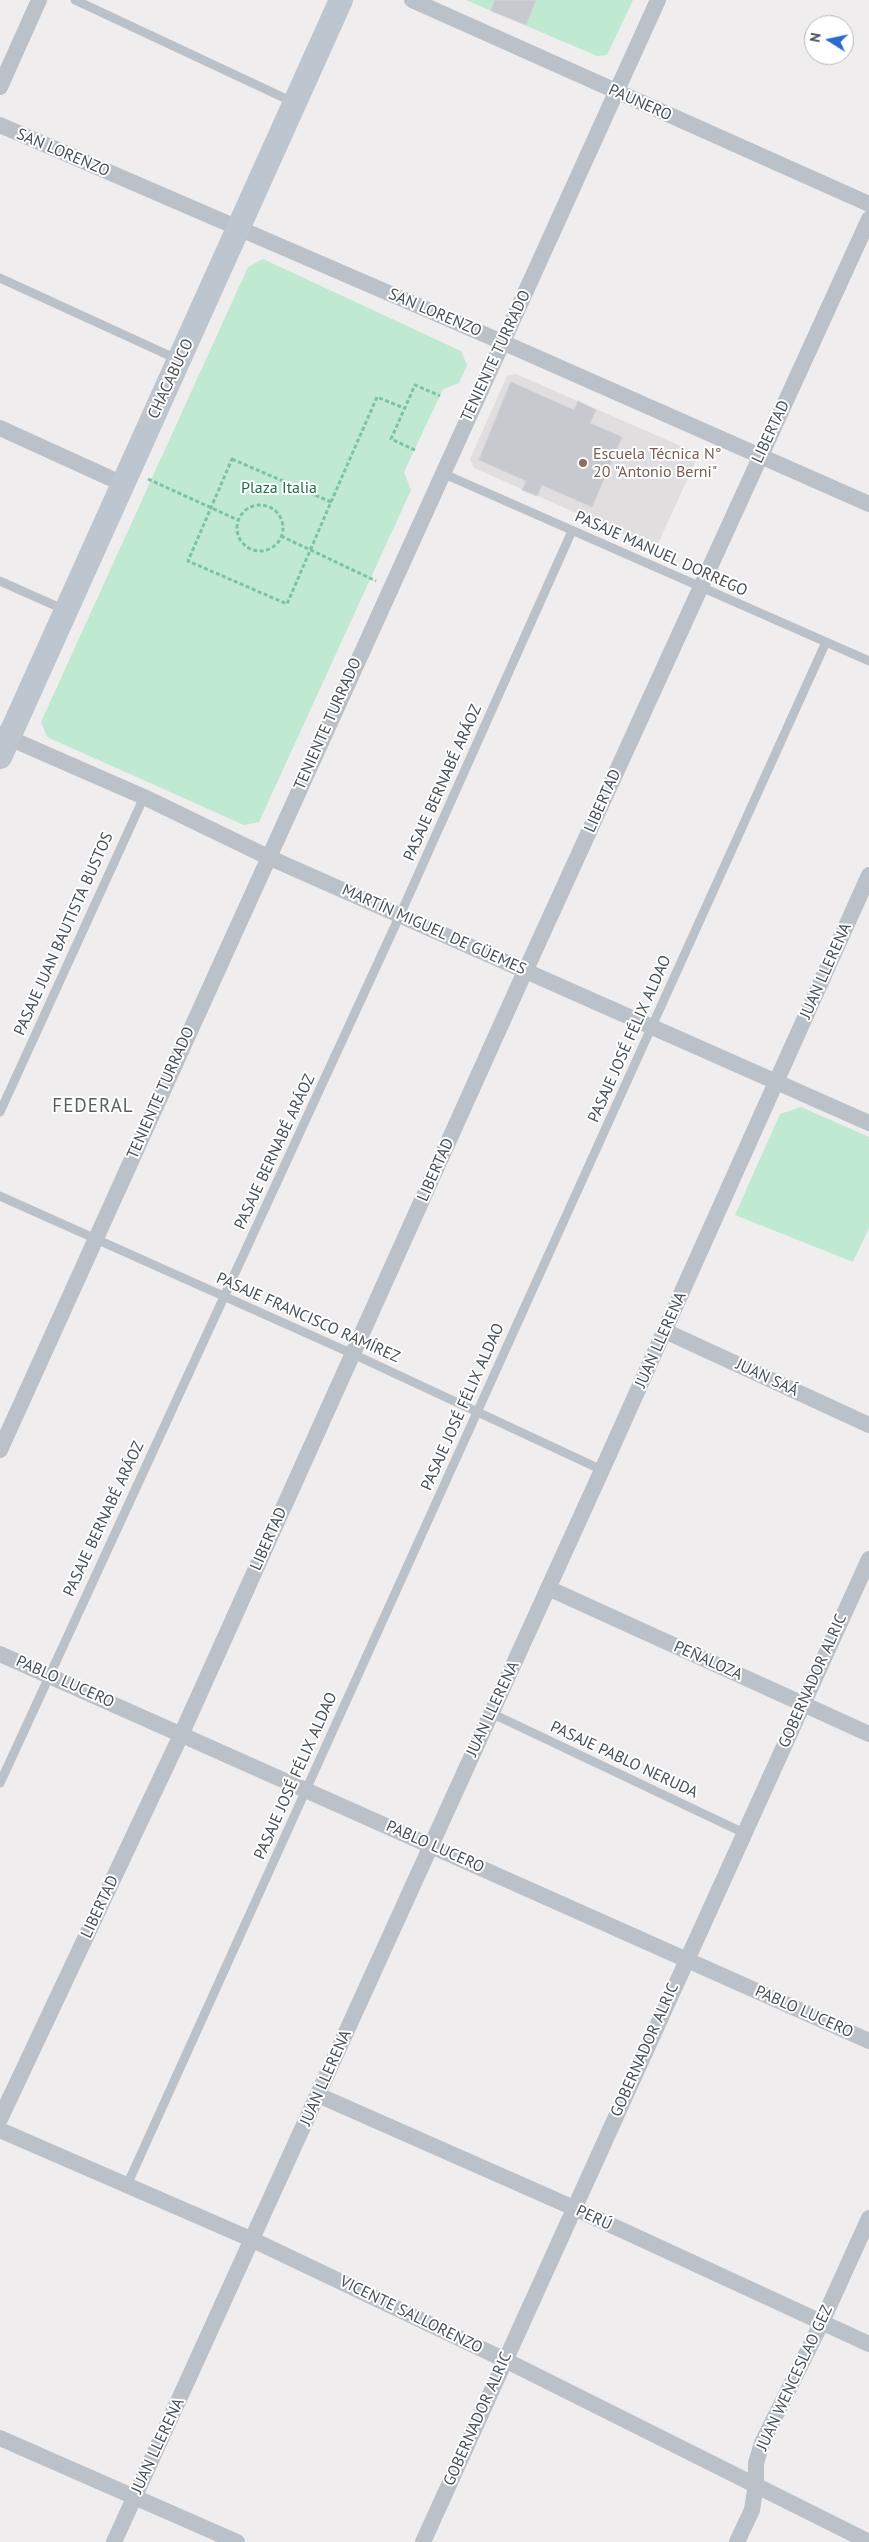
<!DOCTYPE html>
<meta charset="utf-8">
<style>
body{margin:0}
#map{position:relative;width:869px;height:2542px;overflow:hidden;background:#efeded;font-family:"PT Sans",sans-serif}
canvas{display:block}
.north{position:absolute;left:804px;top:15px;width:50px;height:50px;box-sizing:border-box;background:#fff;border:1px solid #b5b9bc;border-radius:50%;rotate:280deg;font-size:14px;font-weight:700;line-height:20px;text-align:center;color:#475058}
.north::after{content:'';display:block;margin:auto;width:18px;height:22px;background:#2c6bca;clip-path:polygon(50% 0,100% 100%,50% 72%,0 100%)}
</style>
<div id="map">
<canvas width="869" height="2542"></canvas>
<div class="north">N</div>
</div>
<script>
const ctx = document.querySelector('canvas').getContext('2d');
ctx.lineJoin = 'round';
function fillPath(path, color) {
  ctx.fillStyle = color;
  ctx.fill(path, 'evenodd');
}
function stroke(path, color, width, dash) {
  ctx.strokeStyle = color;
  ctx.lineWidth = width;
  ctx.lineCap = dash ? 'butt' : 'round';
  ctx.setLineDash(dash || []);
  ctx.stroke(path);
}
function write(font, color, halo, rows, align = 'center') {
  ctx.font = font + ' "PT Sans",sans-serif';
  ctx.lineWidth = 4;
  ctx.setLineDash([]);
  ctx.textBaseline = 'middle';
  ctx.strokeStyle = halo;
  ctx.fillStyle = color;
  for (const [text, x, y, turn = 0] of rows) {
    ctx.save();
    ctx.translate(x, y);
    ctx.rotate((+turn || 0) * Math.PI / 180);
    ctx.textAlign = isNaN(turn) ? turn : align;
    if (halo) ctx.strokeText(text, 0, 0);
    ctx.fillText(text, 0, 0);
    ctx.restore();
  }
}
fillPath(new Path2D(`
 M516,374L699,454L656,548L474,468L470,459L507,376Z`), '#e0dede');
fillPath(new Path2D(`
 M466,0H633L607,55L597,56Z
 M263,259L461,351L467,365L459,383L443,389L404,472L411,490L259,822L244,825L47,737L41,722L248,267Z
 M801,1107L869,1137V1228L853,1262L735,1215L780,1114Z`), '#c0e9d1');
const building = new Path2D(`
 M495,0H536L526,25L491,11Z
 M511,382L574,410L578,401L596,410L590,423L622,437L592,507L542,485L537,496L522,490L526,481L479,460Z`);
fillPath(building, '#c7c9cf');
stroke(building, '#d2d3d8', 1);
stroke(new Path2D(`
 M415,450L391,439L415,385L440,396
 M232,459L331,502L287,604L188,561Z
 M148,479L238,520
 M331,502L377,397L404,408
 M237 528a23 23 0 1 1 46 0a23 23 0 1 1-46 0Z
 M281,536L376,581`), '#7bc3a2', 3, [4, 2.5]);
stroke(new Path2D(`
 M75,0L295,103
 M0,278L179,360
 M442,473L869,661
 M0,581L65,610
 M0,1112L144,797
 M0,1196L353,1354L602,1470
 M491,1713L744,1833
 M0,1783L400,915L572,531
 M127,2185L826,642`), '#bac1c8', 9);
stroke(new Path2D(`
 M412,0L869,204
 M0,87L39,0
 M0,125L502,342L869,504
 M0,428L123,484
 M0,734L144,797L268,857L869,1123
 M665,1331L869,1425
 M0,1450L658,0
 M548,1588L869,1734
 M0,1654L869,2041
 M318,2095L574,2208L869,2344
 M0,2119L181,1735L518,987L869,219
 M0,2130L253,2240L505,2360L869,2542
 M0,2438L237,2542
 M114,2542L602,1470L869,875
 M423,2542L869,1559
 M737,2542L752,2510L756,2484V2463L762,2443L821,2324L869,2218`), '#bac1c8', 16);
stroke(new Path2D(`
 M0,757L341,0`), '#bdc5cf', 24);
for (const [x, y, r, color] of [
 [583,463,5,"#8d6e63"]
]) {
  const dot = new Path2D();
  dot.arc(x, y, r, 0, 2 * Math.PI);
  ctx.fillStyle = color;
  ctx.fill(dot);
  stroke(dot, '#fff', 2);
}
write('16px', '#475058', '#fff', [
 ["PAUNERO",640,103,24],
 ["SAN LORENZO",63,153,23],
 ["SAN LORENZO",435,313,23],
 ["TENIENTE TURRADO",496,356,-65],
 ["CHACABUCO",171,379,-65],
 ["LIBERTAD",771,432,-65],
 ["PASAJE MANUEL DORREGO",661,554,24],
 ["TENIENTE TURRADO",328,724,-66],
 ["PASAJE BERNABÉ ARÁOZ",443,783,-66],
 ["LIBERTAD",603,801,-66],
 ["MARTÍN MIGUEL DE GÜEMES",434,930,24],
 ["PASAJE JUAN BAUTISTA BUSTOS",64,934,-66],
 ["JUAN LLERENA",826,971,-66],
 ["PASAJE JOSÉ FÉLIX ALDAO",630,1039,-66],
 ["TENIENTE TURRADO",161,1093,-66],
 ["PASAJE BERNABÉ ARÁOZ",275,1152,-65],
 ["LIBERTAD",436,1170,-66],
 ["PASAJE FRANCISCO RAMÍREZ",308,1318,24],
 ["JUAN LLERENA",661,1340,-66],
 ["JUAN SAÁ",767,1378,25],
 ["PASAJE JOSÉ FÉLIX ALDAO",463,1407,-66],
 ["PASAJE BERNABÉ ARÁOZ",104,1519,-65],
 ["LIBERTAD",269,1539,-66],
 ["PEÑALOZA",708,1661,24],
 ["GOBERNADOR ALRIC",813,1681,-66],
 ["PABLO LUCERO",65,1682,24],
 ["JUAN LLERENA",493,1709,-65],
 ["PASAJE PABLO NERUDA",624,1760,25],
 ["PASAJE JOSÉ FÉLIX ALDAO",296,1776,-66],
 ["PABLO LUCERO",435,1847,24],
 ["LIBERTAD",100,1907,-65],
 ["PABLO LUCERO",804,2012,24],
 ["GOBERNADOR ALRIC",645,2050,-66],
 ["JUAN LLERENA",326,2078,-66],
 ["PERÚ",594,2218,25],
 ["VICENTE SALLORENZO",411,2315,26],
 ["JUAN WENCESLAO GEZ",795,2378,-65],
 ["GOBERNADOR ALRIC",478,2419,-66],
 ["JUAN LLERENA",158,2446,-65]
]);
write('16px', '#785e54', '#fff', [
 ["Escuela Técnica N°",593,454],
 ["20 \"Antonio Berni\"",593,472]
], 'left');
write('16px', '#20714c', '#fff', [
 ["Plaza Italia",279,488]
]);
ctx.letterSpacing = '1px';
write('19px', '#5a5d61', '#fff', [
 ["FEDERAL",93,1107]
]);
ctx.letterSpacing = '0px';
</script>
